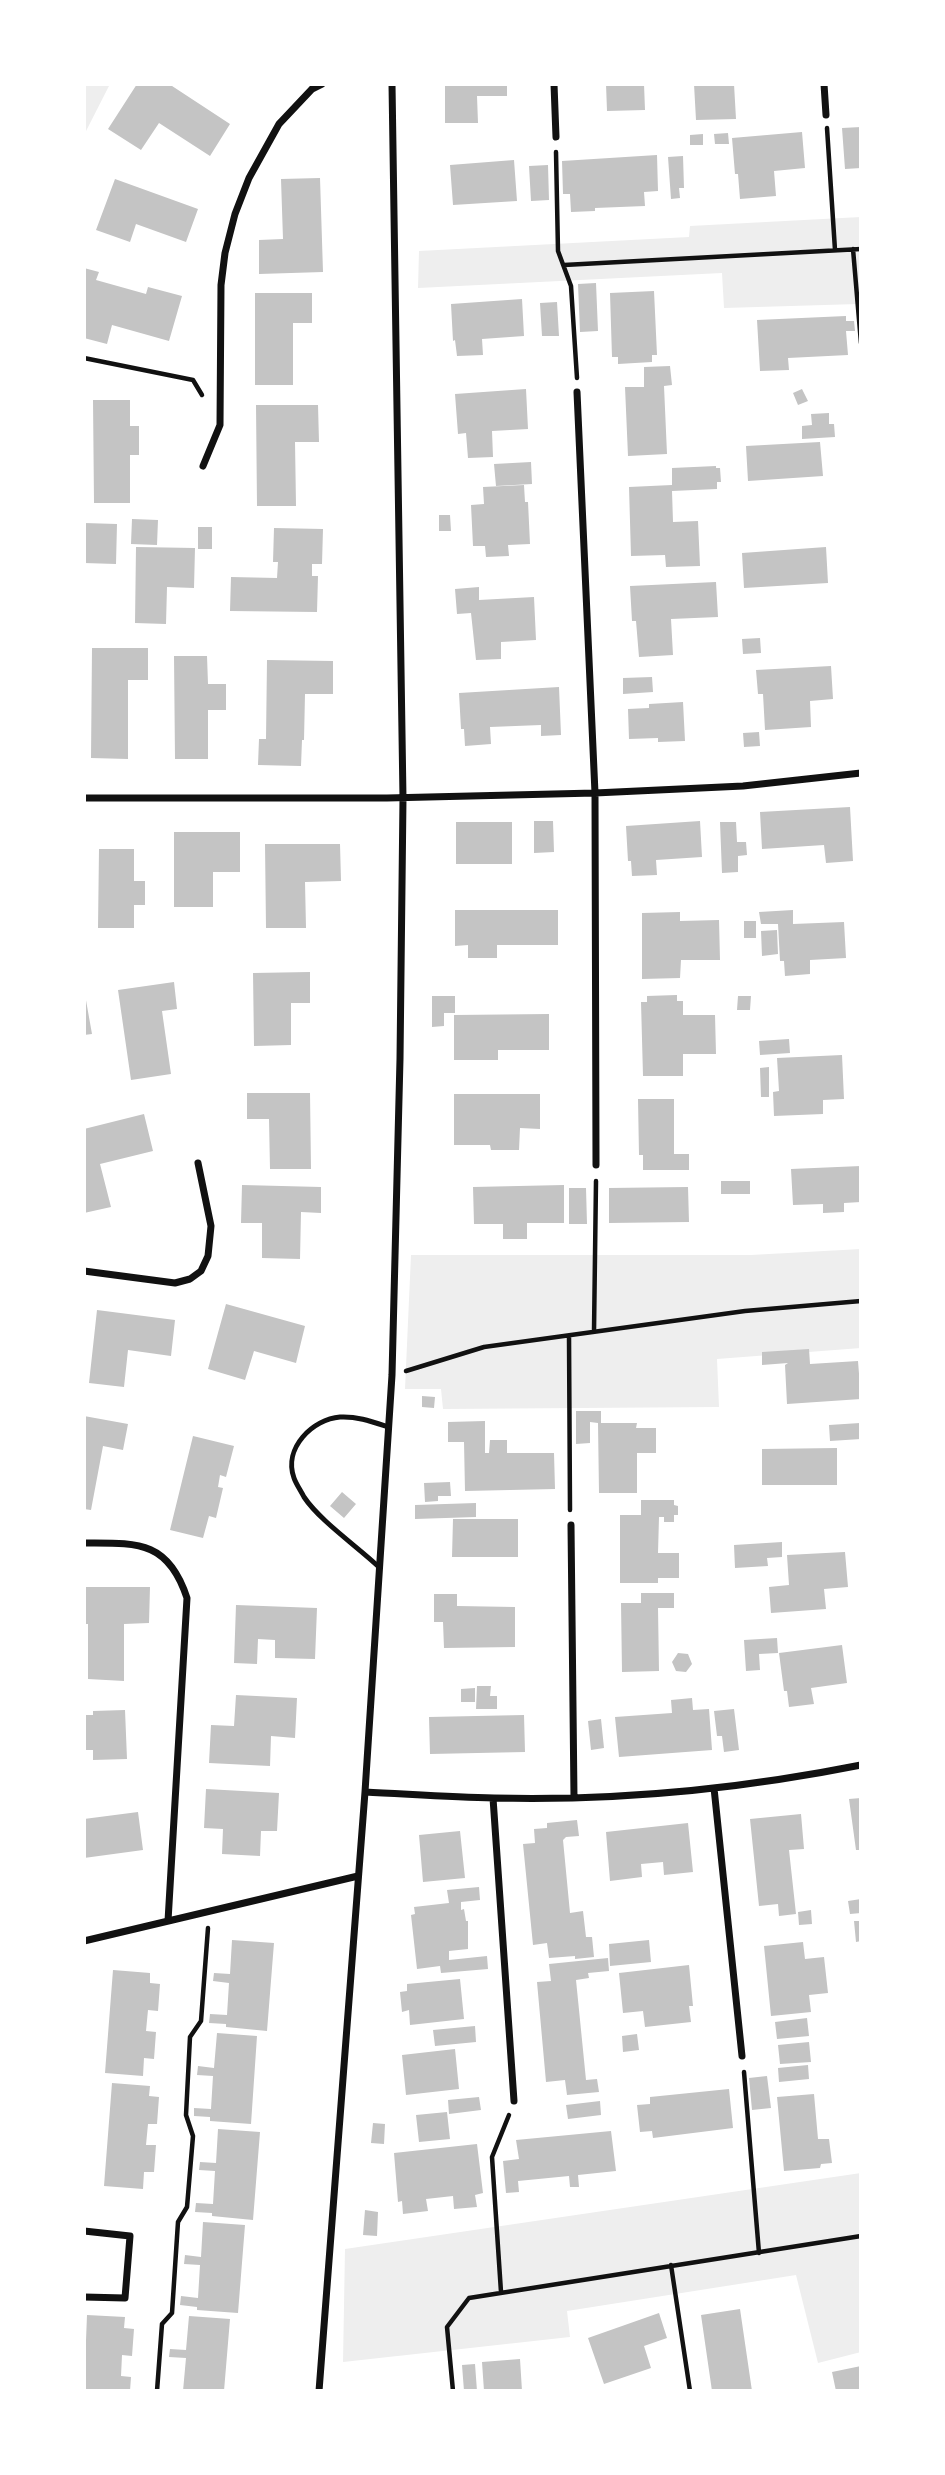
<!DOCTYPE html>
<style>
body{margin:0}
#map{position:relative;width:945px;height:2475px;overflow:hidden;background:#fff;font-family:Raleway,sans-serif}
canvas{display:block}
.frame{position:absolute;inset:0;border:86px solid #fff;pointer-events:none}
</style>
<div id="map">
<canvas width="945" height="2475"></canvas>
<div class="frame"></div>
</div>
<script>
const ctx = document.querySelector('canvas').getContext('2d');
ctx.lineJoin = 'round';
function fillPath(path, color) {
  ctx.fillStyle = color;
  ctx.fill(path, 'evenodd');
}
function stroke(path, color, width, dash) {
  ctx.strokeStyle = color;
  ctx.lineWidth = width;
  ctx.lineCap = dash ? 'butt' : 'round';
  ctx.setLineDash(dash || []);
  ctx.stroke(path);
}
fillPath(new Path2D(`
 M84,84H110L84,135Z
 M861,217V290L856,291L858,304L724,308L722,273L418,288L419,251L689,237L690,226Z
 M861,1249V1348L717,1359L719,1407L443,1409L441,1389H405L411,1255H751Z
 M861,2173V2352L818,2363L796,2275L567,2311L570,2337L343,2362L345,2249Z`), '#eee');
fillPath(new Path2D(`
 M137,84H169L230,124L210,156L159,123L141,150L108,129Z
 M445,84H507V96H477L478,123H445Z
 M606,84H644L645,110L607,111Z
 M694,84H734L736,119L696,120Z
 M861,127V168L845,169L842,128Z
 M802,132L805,168L774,171L776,196L740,199L738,174H735L732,138Z
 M728,133L729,144H715L714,134Z
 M703,134V145H690V135Z
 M657,155L658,191L644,192L645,206L595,208V211L571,212L570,194H563L562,161Z
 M683,156L684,188H679L680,198L671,199L668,157Z
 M514,160L517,201L453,205L450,165Z
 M548,165L549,200L531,201L529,166Z
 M320,178L323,272L259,274V240L283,239L281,179Z
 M115,179L198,209L186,242L136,224L130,242L96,230Z
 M84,268L99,272L96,280L146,294L148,287L182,296L169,341L112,325L107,344L84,338Z
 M596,283L598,331L580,332L578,284Z
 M654,291L657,355H652V362L618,364V357H612L610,293Z
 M255,293H312V323H293V385H255Z
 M522,299L524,336L482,339L483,355L457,356L455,340L453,341L451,304Z
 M557,302L559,336H542L540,303Z
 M846,316V321H854L855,331H846L848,355L788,358L789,370L760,371L757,320Z
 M670,366L672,385L664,386L667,454L628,456L625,387H644V367Z
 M526,389L528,429L492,431L493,457L468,458L466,433L458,434L455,394Z
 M802,389L808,401L798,405L793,393Z
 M93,400H130V426H139V455H130V503H94Z
 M256,405H318L319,442H295L296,506H257Z
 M829,413V424H834L835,437L802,439V426L812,425L811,414Z
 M820,442L823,476L748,481L746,446Z
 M531,462L532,484L496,486L494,464Z
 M716,466V468H720L721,482H717V489L672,491L673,522L698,521L700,566L666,567L665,555L631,556L629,487L672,485V468Z
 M524,485L525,502H528L530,544L508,545L509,556L486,557L485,546H473L471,505L484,504L483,487Z
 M439,515H450L451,531H439Z
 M132,519L158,520L157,545L131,544Z
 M84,523L117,524L116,564L84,563Z
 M198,527H212V549H198Z
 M274,528L323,529L322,564H312V576H318L317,612L230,611L231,577L277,578L278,562H273Z
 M136,547L195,548L194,588L167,587L166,624L135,623Z
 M826,547L828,583L744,588L742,553Z
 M716,582L718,617L671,619L673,655L639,657L636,621H632L630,586Z
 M479,587V600L534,597L536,640L501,642V659L476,660L471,613L457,614L455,589Z
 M760,638L761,653L743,654L742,639Z
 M92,648H148V680H128V759L91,758Z
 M174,656H207L208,684H226V710H208V759H175Z
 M267,660L333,661V694H305L304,740H302L301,766L258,765L259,739H266Z
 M831,666L833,699L810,701L811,727L765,730L763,694H758L756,670Z
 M652,677L653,692L623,694V678Z
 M559,687L561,735L541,736V725L490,727L491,744L465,746L464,729H461L459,693Z
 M683,702L685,741L658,742V738L629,739L628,709L649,708V704Z
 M759,732L760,746L744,747L743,733Z
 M850,807L853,861L826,863L824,845L762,849L760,812Z
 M534,821H553L554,852L534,853Z
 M700,821L702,857L656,860L657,875L632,876L631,861H628L626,826Z
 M456,822H512V864H456Z
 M720,822H736L737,842H746L747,855L738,856V872L722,873Z
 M174,832H240V872H213V907H174Z
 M265,844H340L341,881L305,882L306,928H266Z
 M99,849H134V881H145V905H134V928H98Z
 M455,910H558V945H497V958H468V945L455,946Z
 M793,910V924L844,922L846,958L810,960V974L785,976L784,961H780L778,924H761L759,912Z
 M680,912V921L719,920L720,960H681L680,978L642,979V913Z
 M744,921H756V938H744Z
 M777,930L778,954L762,956L761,931Z
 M310,972V1003H291V1045L254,1046L253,973Z
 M174,982L177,1009L162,1011L171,1074L131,1080L118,990Z
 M84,989L92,1034L84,1035Z
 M677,995V1001H683V1015H715L716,1054H683V1076H643L641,1002H647V996Z
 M432,996H455V1013H444V1026L432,1027Z
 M738,996H751L750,1010H737Z
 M549,1014V1050H498V1060H454V1015Z
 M789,1039L790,1053L760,1055L759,1041Z
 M842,1055L844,1099L823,1100V1114L774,1116L773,1092L779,1091L777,1058Z
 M769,1067V1097H761L760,1068Z
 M247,1093H310L311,1169H270L269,1119H247Z
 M454,1094H540V1129L520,1128L519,1150H491L490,1145H454Z
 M638,1099H674V1154H689V1170H643V1155H639Z
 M144,1114L153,1151L100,1164L111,1207L84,1213V1129Z
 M861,1166V1202L844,1203V1212L823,1213V1204L793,1205L791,1169Z
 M721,1181H750V1194H721Z
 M242,1185L321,1187V1213L301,1212L300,1259L262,1258V1223H241Z
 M564,1185V1223H527V1239H503V1224H474L473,1187Z
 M688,1187L689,1222L609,1223V1188Z
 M569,1188H586L587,1224H569Z
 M226,1304L305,1326L296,1363L254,1351L245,1380L208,1369Z
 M97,1310L175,1320L171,1356L128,1350L124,1387L89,1383Z
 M809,1349L810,1364L858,1361L861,1399L787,1404L785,1365L788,1363L762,1365V1352Z
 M422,1396L435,1397L434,1408L422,1407Z
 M576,1411H601V1423H637L636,1428H656V1453H637V1493H599L598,1423L590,1422V1443L576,1444Z
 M84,1416L128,1424L123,1450L103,1446L91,1510L84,1509Z
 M485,1421V1453H489L490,1440H507V1453H554L555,1489L465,1491L464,1442H448V1422Z
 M860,1423L861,1439L830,1441L829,1425Z
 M193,1436L234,1446L226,1477L220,1475L218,1487L223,1488L216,1518L209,1516L203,1538L170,1530Z
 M837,1448V1485H762V1449Z
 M450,1482L451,1496H438V1501L425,1502L424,1483Z
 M342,1492L356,1504L344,1518L330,1506Z
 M641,1500H674V1505L678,1506V1515H674V1522H664V1517H659L658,1553H679V1578H658V1583H620V1515H641Z
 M476,1503V1517L415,1519V1505Z
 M453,1519H518V1557H452Z
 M782,1542V1557L767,1558L768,1566L735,1568L734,1545Z
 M845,1552L848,1587L824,1589L826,1609L771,1613L769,1587L789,1585L787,1555Z
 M84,1587H150L149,1623L124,1624V1681L88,1679V1624H84Z
 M641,1593H674V1608H658L659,1671L622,1672L621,1603H641Z
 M434,1594H457V1606L515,1607V1647L444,1648L443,1622H434Z
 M236,1605L317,1608L315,1659L275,1658V1640L258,1639L257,1664L234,1663Z
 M777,1638L778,1653L759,1654L760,1670L746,1671L744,1640Z
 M842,1645L847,1683L811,1688L814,1704L789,1707L787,1691H784L779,1653Z
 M678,1653L688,1654L692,1664L686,1672L676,1671L672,1662Z
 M477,1686H491L490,1696H497V1709H476Z
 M475,1688V1702H461V1689Z
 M236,1695L297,1698L295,1738L271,1736L270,1766L209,1763L211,1725L234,1726Z
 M692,1698L693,1710L709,1709L712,1750L619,1757L615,1717L672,1713L671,1700Z
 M734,1709L739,1750L724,1752L722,1736H717L714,1711Z
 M125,1710L127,1759L93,1760V1750H84V1715H93V1711Z
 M524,1715L525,1752L430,1754L429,1717Z
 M601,1719L604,1748L591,1750L588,1721Z
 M206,1789L279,1793L277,1831H261L260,1856L222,1854L223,1829L204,1828Z
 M861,1798V1850H856L849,1799Z
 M138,1812L143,1850L84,1858V1819Z
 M801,1814L804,1849L789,1850L796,1914L779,1916L778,1904L759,1906L750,1819Z
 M577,1820L579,1836L566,1837L563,1840L570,1913L583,1911L586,1937H592L594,1957L575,1959V1956L549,1958L547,1943L533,1945L523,1844L535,1843L534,1829L547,1828V1823Z
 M688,1823L693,1872L664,1875L663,1862L641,1864L642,1877L610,1881L606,1832Z
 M460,1831L465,1878L423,1882L419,1835Z
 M479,1887L480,1900L461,1902V1910L464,1909L466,1921H468V1949L449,1951V1960L487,1956L488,1969L441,1973L440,1966L417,1969L411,1915L415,1914L414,1907L449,1903L447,1890Z
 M861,1899V1913L850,1914L848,1901Z
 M811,1910L812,1924L799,1925L798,1912Z
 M854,1921H861V1941L856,1942Z
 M232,1940L274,1943L267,2031L226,2027V2024L209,2023L210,2014L227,2015L229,1983L213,1981L214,1973L230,1974Z
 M649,1940L651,1962L610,1966L609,1944Z
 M803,1942L805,1959L824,1957L828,1993L809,1995L811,2012L771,2016L764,1946Z
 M608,1958L609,1971L588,1973L589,1978L576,1980L586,2080L597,2079L599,2092L567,2095L565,2080L546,2082L537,1982L551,1981L549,1964Z
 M689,1965L693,2006H689L691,2022L645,2027L643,2011L623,2013L619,1973Z
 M113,1970L150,1973V1983L160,1984L158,2011L148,2010L146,2031L156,2032L154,2059L144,2058L143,2076L105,2073Z
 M460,1979L464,2019L410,2025L409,2010L402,2012L400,1992L407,1991V1984Z
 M807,2018L809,2036L777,2039L775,2022Z
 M475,2026L476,2042L435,2046L433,2030Z
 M217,2033L257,2036L251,2124L210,2121V2117L194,2116V2108L211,2109L213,2076L197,2075L198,2066L214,2068Z
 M637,2034L639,2050L623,2052L622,2036Z
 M809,2042L811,2062L780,2064L778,2045Z
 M455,2049L459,2089L406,2095L402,2055Z
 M808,2065L809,2079L779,2082L778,2068Z
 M767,2076L771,2108L752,2110L749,2078Z
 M112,2083L150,2086L149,2096L159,2097L157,2124H148L146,2145H156L154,2172H144L143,2189L104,2186Z
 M729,2089L733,2128L653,2138L652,2131L640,2132L637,2105L650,2104V2097Z
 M814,2094L818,2139H829L832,2163L821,2164L820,2168L784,2171L777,2097Z
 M479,2097L481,2110L449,2114L448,2100Z
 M600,2101L601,2115L568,2119L566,2105Z
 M447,2112L450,2139L419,2142L416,2115Z
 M373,2123L385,2124L384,2144L371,2143Z
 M218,2129L260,2132L253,2220L212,2216V2213L195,2212L196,2203L213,2204L215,2171L199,2170L200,2162L216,2163Z
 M611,2131L616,2171L578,2175L579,2187H570L569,2176L518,2181L519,2192L506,2193L503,2161L519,2159L516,2140Z
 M477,2144L483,2193L475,2195L477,2207L454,2209L453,2196L426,2199L428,2211L403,2214L402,2201L398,2202L394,2153Z
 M365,2210L378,2212L377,2236L363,2235Z
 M203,2222L245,2225L238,2313L197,2310V2307L180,2305L181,2296L198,2298L200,2265L184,2264L185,2255L201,2257Z
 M740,2309L752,2391H712L701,2315Z
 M659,2313L667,2338L644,2346L651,2368L604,2384L588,2338Z
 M87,2315L125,2317L124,2328L134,2329L132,2356L122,2355L121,2376L131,2377L130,2391H84Z
 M189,2316L230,2319L224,2391H183L186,2358L169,2357L170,2349L186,2350Z
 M520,2359L522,2391H484L482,2362Z
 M475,2364L477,2391H464L462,2365Z
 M861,2366V2391H836L832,2372Z`), '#c4c4c4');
stroke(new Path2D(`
 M827,128L835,250
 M556,152L558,251L571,286L577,378
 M853,249L861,343
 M564,265L861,249
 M84,358L193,380L202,395
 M594,1331L596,1181
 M569,1336L570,1510
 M406,1371L484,1347L745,1311L861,1301
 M744,2072L759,2253
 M671,2265L690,2391
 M501,2292L492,2157L509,2115
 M157,2391L162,2324L172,2313L178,2222L187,2207L193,2136L186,2115L190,2037L201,2021L208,1928
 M453,2391L447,2327L469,2298L861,2236`), '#111', 4.5);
stroke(new Path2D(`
 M380,1568C358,1547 320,1521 304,1497C301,1491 296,1484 294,1478C283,1448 313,1419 340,1417C357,1416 373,1422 388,1427`), '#111', 5);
stroke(new Path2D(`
 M554,84L556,137
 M824,84L826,115
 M577,392L595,793L596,1165
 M203,466L220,425L221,285L225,253L235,214L249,178L279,124L312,89L322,84
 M84,798H387L595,793L743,786L861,773
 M84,1271L175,1283L190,1279L201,1271L208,1256L211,1226L198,1163
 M571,1525L574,1798
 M84,1543C137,1543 168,1540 187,1598L168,1921
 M714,1788L742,2056
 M365,1792C408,1794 451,1797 494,1798C616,1801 741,1789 861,1765
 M493,1798L514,2101
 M84,1941L358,1876
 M84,2231L130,2236L125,2298L84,2297
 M319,2391L365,1792L392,1375L400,1059L403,798L392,84`), '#111', 7);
</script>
